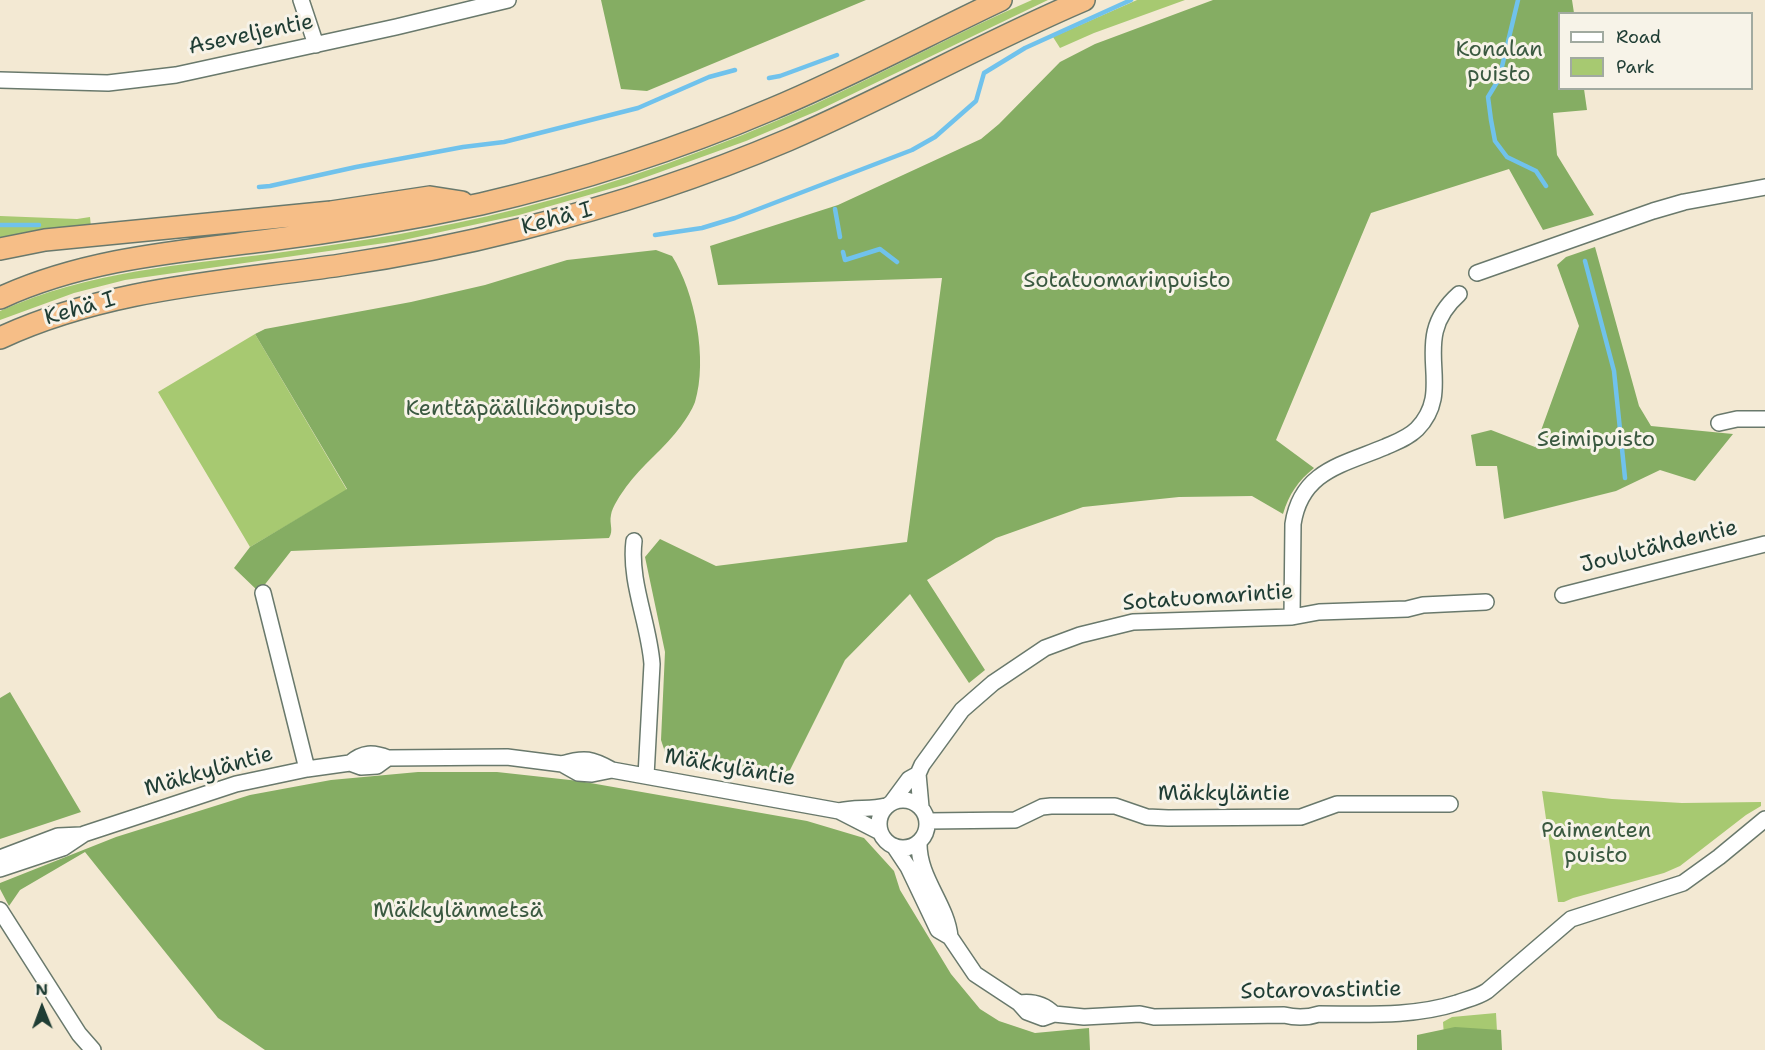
<!DOCTYPE html>
<meta charset="utf-8">
<style>
body{margin:0}
#map{position:relative;width:1765px;height:1050px;overflow:hidden;background:#f3e9d3;font-family:"Shantell Sans",sans-serif}
canvas{display:block}
.legend{position:absolute;left:1558px;top:12px;width:195px;height:78px;box-sizing:border-box;background:#f7f3e8;border:2px solid #a1aaa0;margin:0;padding:8px 10px;list-style:none;font-size:18px;color:#1f3d34}
.legend li{display:flex;align-items:center;gap:12px;height:30px}
.legend b{width:30px;border:2px solid #a1aaa0}
.north{position:absolute;left:12px;top:978px;width:60px;height:60px;-webkit-text-stroke:4px #f7f3e8;paint-order:stroke;rotate:359deg;font-size:16px;font-weight:700;line-height:24px;text-align:center;color:#1f3d34}
.north::after{content:'';display:block;margin:auto;width:21px;height:27px;background:#1f3d34;clip-path:polygon(50% 0,100% 100%,50% 72%,0 100%)}
</style>
<div id="map">
<canvas width="1765" height="1050"></canvas>
<ul class="legend">
<li><b style="height:8px;background:#fff"></b>Road</li>
<li><b style="height:16px;background:#a7c971"></b>Park</li>
</ul>
<div class="north">N</div>
</div>
<script>
const ctx = document.querySelector('canvas').getContext('2d');
ctx.lineJoin = 'round';
function fillPath(path, color) {
  ctx.fillStyle = color;
  ctx.fill(path, 'evenodd');
}
function stroke(path, color, width, dash) {
  ctx.strokeStyle = color;
  ctx.lineWidth = width;
  ctx.lineCap = dash ? 'butt' : 'round';
  ctx.setLineDash(dash || []);
  ctx.stroke(path);
}
function write(font, color, halo, rows, align = 'center') {
  ctx.font = font + ' "Shantell Sans",sans-serif';
  ctx.lineWidth = 6;
  ctx.setLineDash([]);
  ctx.textBaseline = 'middle';
  ctx.strokeStyle = halo;
  ctx.fillStyle = color;
  for (const [text, x, y, turn = 0] of rows) {
    ctx.save();
    ctx.translate(x, y);
    ctx.rotate((+turn || 0) * Math.PI / 180);
    ctx.textAlign = isNaN(turn) ? turn : align;
    if (halo) ctx.strokeText(text, 0, 0);
    ctx.fillText(text, 0, 0);
    ctx.restore();
  }
}
fillPath(new Path2D(`
 M1032,0H1048L817,111L746,141L627,184L519,215L399,241L125,280L74,293L0,320V311C89,271 181,265 276,253C357,242 438,229 517,209C620,183 719,147 815,104C888,71 958,32 1032,0Z
 M1137,0H1185L1094,33L1060,48L1053,37Z
 M0,216L77,219L90,217L91,227L0,242Z
 M255,334L347,490L250,547L158,392Z
 M1542,791L1612,799L1682,803L1761,802V806L1746,815L1680,866L1664,873L1573,898L1564,902H1558Z
 M1496,1013L1498,1050H1445L1443,1022L1452,1017Z`), '#a7c971');
fillPath(new Path2D(`
 M601,0H866L647,91L621,89Z
 M1213,0H1572L1574,13L1560,14V88L1584,89L1587,110L1553,113L1557,155L1594,215L1543,230L1509,169L1371,213L1276,440L1314,468C1298,481 1289,494 1283,514L1252,496L1179,497L1083,507L996,538L927,580L985,670L969,683L910,594L845,660L787,776L673,756L665,752L661,740L665,652L645,557L660,539L716,566L907,542L942,278L718,285L710,246L838,205L981,139L999,124L1060,62L1095,44Z
 M1595,247L1639,406L1651,426L1733,434L1695,481L1660,470L1616,491L1504,519L1497,466H1476L1471,435L1491,430L1535,447L1579,326L1557,265L1566,257Z
 M656,250L672,256C695,292 708,360 695,402C692,410 686,419 681,426C665,448 642,465 626,487C621,494 612,507 611,515C609,524 614,530 609,538L291,551L259,592L234,568L250,547L347,489L255,334L265,329L411,302L485,285L567,260Z
 M10,692L81,812L0,839V698Z
 M418,772H497L579,781L807,821L864,838L894,871L900,890L951,974L980,1009L999,1021L1035,1033L1089,1028L1090,1050H265L218,1018L85,852L20,890L9,906L0,889V883L116,837L250,795L331,780Z
 M1455,1027L1501,1030L1502,1050H1417V1035Z`), '#85ad63');
stroke(new Path2D(`
 M1518,0L1499,79L1488,97L1491,120L1495,141L1507,157L1536,171L1546,186
 M769,78L780,76L837,55
 M259,187L270,186L356,167L463,147L504,142L638,108L709,77L735,70
 M835,209L840,237
 M0,225H39
 M655,235L702,228L735,218L912,150L935,137L976,101L984,73L1025,48L1131,0
 M843,252L845,260L880,249L897,262
 M1585,261L1614,371L1625,478`), '#70c2ec', 4.5);
const minor = new Path2D(`
 M301,0L316,45
 M0,80L108,83L176,75L396,27L508,0
 M1477,273L1653,211L1684,202L1765,187
 M1719,423L1737,419H1765
 M634,541C629,582 649,623 652,664L646,776
 M263,593L307,769
 M1563,595L1765,544
 M1292,617L1293,524C1301,471 1342,465 1385,447C1396,442 1408,438 1417,429C1458,387 1406,341 1459,294
 M350,763C363,752 373,752 388,758L507,757L562,764L578,773L592,774L612,770
 M562,764C585,757 592,759 612,770L839,811C855,807 870,810 886,806
 M879 824a24 24 0 1 1 48 0a24 24 0 1 1-48 0Z
 M892,802L909,779L918,774
 M921,807L918,774L922,765L962,710L993,683L1045,648L1080,635L1133,622L1292,617L1319,612L1407,609L1423,605L1486,602
 M839,811L880,832
 M928,821L1015,820L1042,807L1051,806H1115L1147,817L1168,818L1301,817L1337,804H1450
 M919,842C918,878 947,904 950,937
 M894,846L908,867L938,930L950,937L975,974L1019,1003L1027,1012L1043,1018L1054,1014L1084,1017L1140,1014L1154,1017L1284,1015C1296,1018 1307,1018 1319,1014C1366,1014 1413,1017 1457,1003C1468,999 1478,997 1487,991L1571,919L1683,883L1719,857L1765,819
 M0,858L58,836L81,835
 M0,869L63,848L84,834L236,784L307,769L350,763L361,767L377,766L388,758
 M0,910L79,1034L93,1050
 M1019,1003C1033,1001 1044,1004 1054,1014`);
const highway = new Path2D(`
 M0,249L45,240L331,212L430,197L462,202
 M0,298C82,260 173,252 262,241C335,232 408,220 481,204C580,181 678,149 772,109C849,77 925,36 1001,0
 M0,338C108,288 225,282 341,265C402,256 462,244 521,229C612,206 701,177 788,140C888,97 983,43 1084,0`);
stroke(minor, '#69796c', 18);
stroke(highway, '#69796c', 24);
stroke(minor, '#fff', 15);
stroke(highway, '#f6be87', 21);
write('22px', '#1f3d34', '#f7f3e8', [
 ["Aseveljentie",251,35,-12],
 ["Kehä I",557,219,-15],
 ["Kehä I",80,309,-16],
 ["Joulutähdentie",1659,547,-14],
 ["Sotatuomarintie",1208,598,-4],
 ["Mäkkyläntie",730,768,10],
 ["Mäkkyläntie",209,772,-16],
 ["Mäkkyläntie",1224,794],
 ["Sotarovastintie",1321,991,-1]
]);
write('22px', '#3a5940', '#f7f3e8', [
 ["Konalan",1499,50],
 ["puisto",1499,75],
 ["Sotatuomarinpuisto",1127,281],
 ["Kenttäpäällikönpuisto",521,409],
 ["Seimipuisto",1596,440],
 ["Paimenten",1596,831],
 ["puisto",1596,856],
 ["Mäkkylänmetsä",458,911]
]);
</script>
